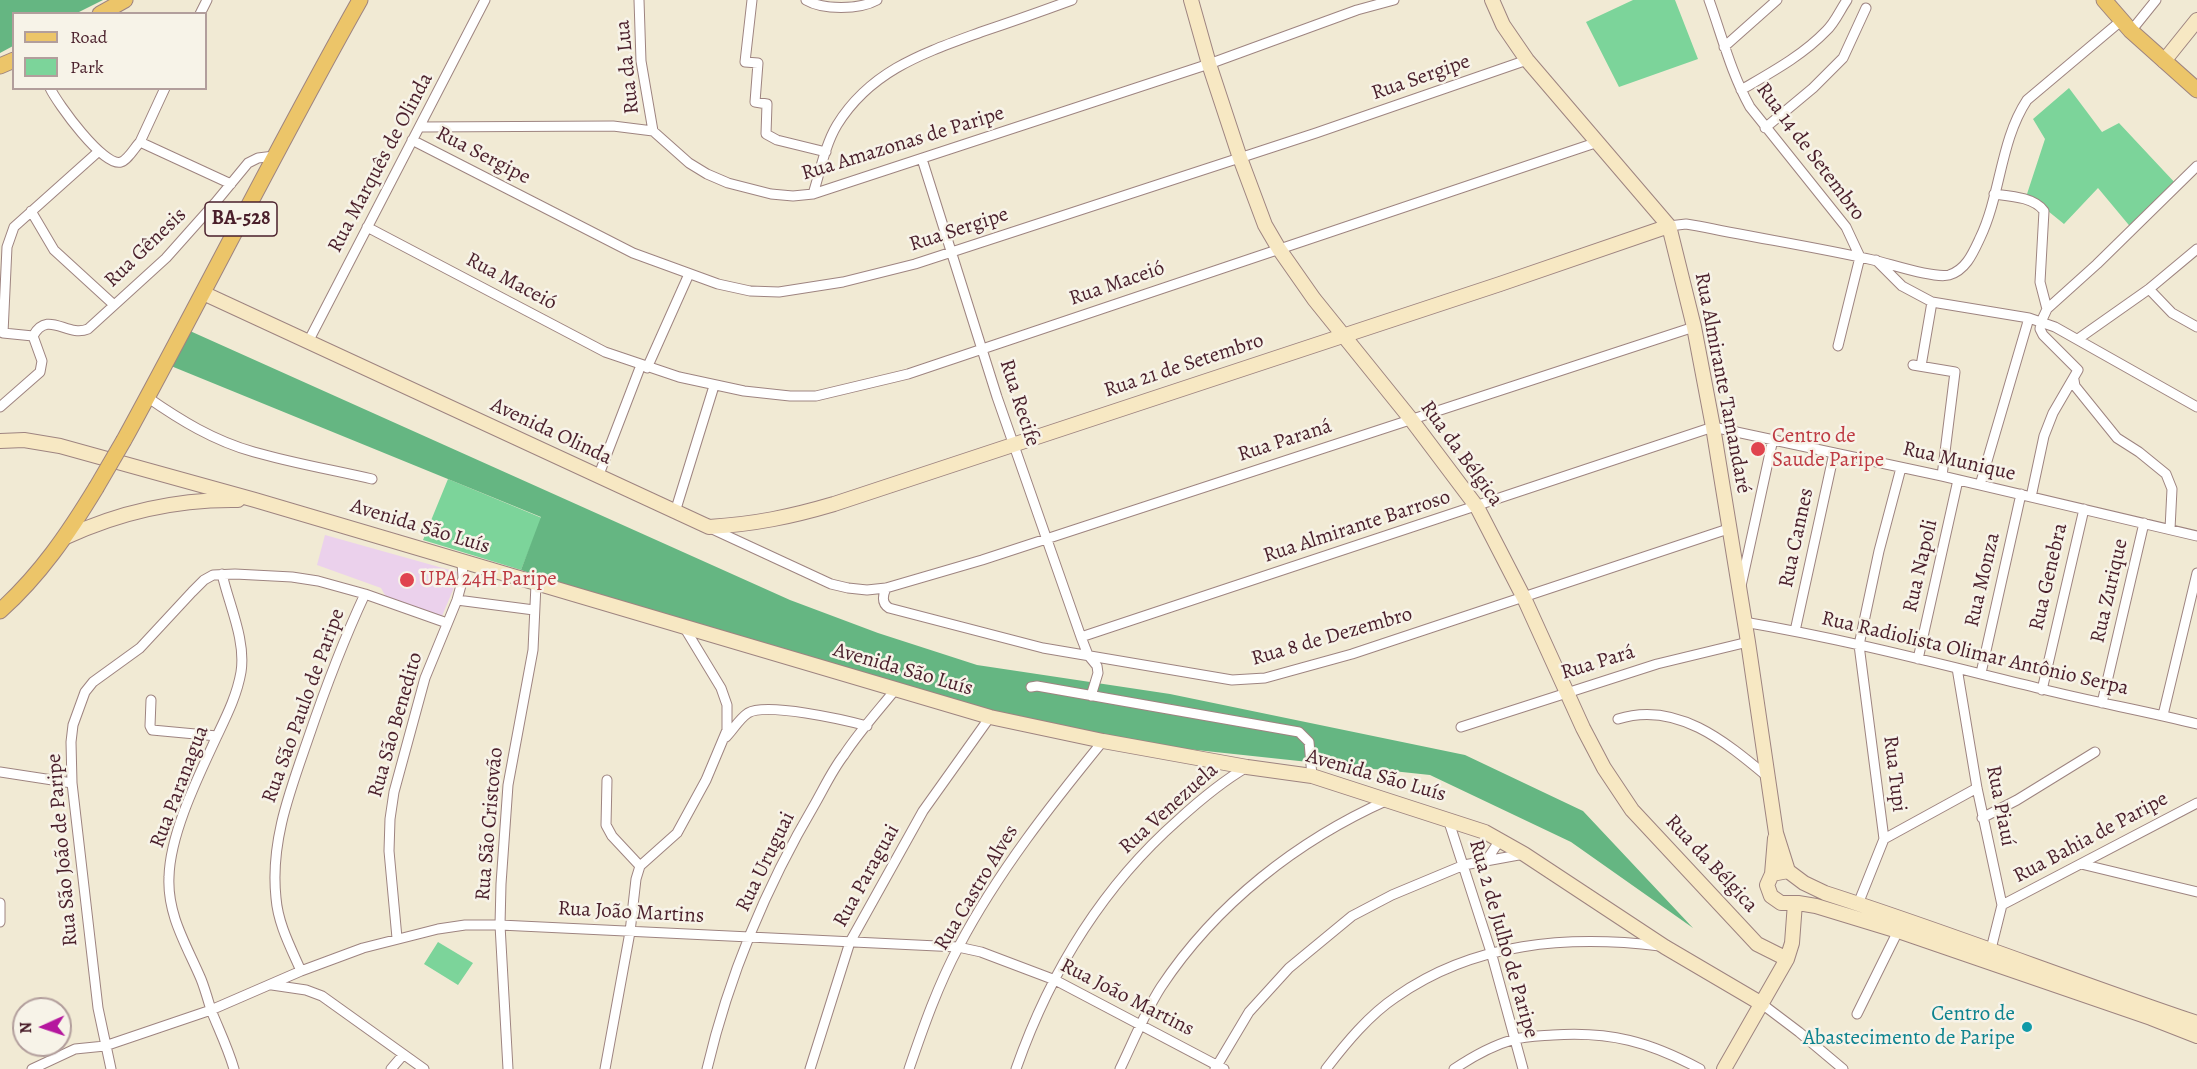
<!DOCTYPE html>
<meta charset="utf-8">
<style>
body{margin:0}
#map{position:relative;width:2197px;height:1069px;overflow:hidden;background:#f1ead4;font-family:Alegreya,serif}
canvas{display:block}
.legend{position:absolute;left:12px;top:12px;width:195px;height:78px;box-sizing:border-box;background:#f7f3e8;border:2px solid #b29e9c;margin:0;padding:8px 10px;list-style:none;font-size:18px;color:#4a1f2b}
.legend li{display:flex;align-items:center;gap:12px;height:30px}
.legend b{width:30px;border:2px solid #b29e9c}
.north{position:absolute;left:12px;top:997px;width:60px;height:60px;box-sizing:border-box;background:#f7f3e8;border:2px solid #b29e9c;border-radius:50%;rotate:267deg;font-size:16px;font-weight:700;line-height:24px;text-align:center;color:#4a1f2b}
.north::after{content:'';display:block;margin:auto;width:21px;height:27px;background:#b5179e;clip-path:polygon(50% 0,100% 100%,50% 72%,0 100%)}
</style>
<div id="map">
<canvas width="2197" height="1069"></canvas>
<ul class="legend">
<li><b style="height:8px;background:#ecc569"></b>Road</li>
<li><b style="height:16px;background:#7cd49a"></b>Park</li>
</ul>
<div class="north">N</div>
</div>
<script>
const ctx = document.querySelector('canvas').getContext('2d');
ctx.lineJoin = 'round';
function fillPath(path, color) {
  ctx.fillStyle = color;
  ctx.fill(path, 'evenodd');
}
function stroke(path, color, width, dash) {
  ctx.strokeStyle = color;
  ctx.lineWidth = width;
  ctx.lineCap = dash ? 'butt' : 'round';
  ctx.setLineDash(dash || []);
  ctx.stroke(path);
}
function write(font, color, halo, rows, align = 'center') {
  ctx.font = font + ' Alegreya,serif';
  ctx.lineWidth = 5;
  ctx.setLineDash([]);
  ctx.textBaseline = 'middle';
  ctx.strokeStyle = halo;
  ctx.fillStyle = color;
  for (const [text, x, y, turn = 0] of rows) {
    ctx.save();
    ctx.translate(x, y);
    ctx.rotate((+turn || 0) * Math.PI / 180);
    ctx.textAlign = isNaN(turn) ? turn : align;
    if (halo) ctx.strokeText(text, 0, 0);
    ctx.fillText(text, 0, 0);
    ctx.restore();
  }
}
fillPath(new Path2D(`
 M325,535L457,572L453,590L442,616L386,597L381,588L317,565Z`), '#ebd1ec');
fillPath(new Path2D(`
 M1633,0H1675L1698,59L1619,87L1586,22Z
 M2069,88L2102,132L2119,123L2177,185L2133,230L2098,188L2064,224L2027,194L2045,139L2033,119Z
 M448,479L542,518L521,570L423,540Z
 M438,942L473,963L458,985L424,964Z`), '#7cd49a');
fillPath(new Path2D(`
 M0,0H103L77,13L14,14L13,46L0,53Z
 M190,331L790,600L878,633L977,665L1170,694L1465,755L1583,811L1693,928L1571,842L1430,775L1103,740L994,718L683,626L521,570L541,517L171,366Z`), '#65b682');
const street = new Path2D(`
 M639,0L641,61L653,131
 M752,0L745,62L758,63L755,102L767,104L766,134L777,140L826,152
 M806,0C823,10 859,10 877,0
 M1709,0C1722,36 1731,73 1750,107L1846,227L1860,257L1838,346
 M200,14L207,0
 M2131,31L2156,0
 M1724,47L1777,0
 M50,88C57,103 104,168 121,162C128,160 135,147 140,142L231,184
 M1741,90C1770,73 1802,56 1826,31C1835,23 1840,10 1847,0
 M420,127L613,126L653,131L689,163L707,174L728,183L771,194L793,196L813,194L1209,64L1357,10L1394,0
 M1765,128L1813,88L1843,58L1866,8
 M412,140L633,253L718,284L750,291L779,292L843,282L915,264L1316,133L1527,60
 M140,142L165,88
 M922,159L997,397L1081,637L1088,655L1097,666L1098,673L1091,696
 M813,194C820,172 825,145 837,125C871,70 924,53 981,32C1011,22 1042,11 1072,0
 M1994,194C2010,196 2034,197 2044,211L2040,282L2047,309
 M31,211L54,250L113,304
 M1669,226L1686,224L1698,226C1756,238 1815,247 1873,260C1891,264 1934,279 1949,275C1966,270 1973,253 1980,238C2001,194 2000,141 2027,100L2122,20
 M367,227L605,352L679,377L744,391L790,396H816L908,374L1598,142
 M1876,260L1902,286L1932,302L2029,318L2055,327L2197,407
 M2149,289L2172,313L2197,327
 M33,336C48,309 67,338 88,329L166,258L215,203L248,163L258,158L274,156
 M33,336L3,333L7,247L14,227L99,151
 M2078,339L2149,289L2197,249
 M308,342L485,0
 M1913,365L1955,372L1942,476
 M1921,366L1932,302
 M647,368L689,274
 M2074,380L2075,386L2117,438L2139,452L2166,474L2172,489L2170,529
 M147,397C180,420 214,441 254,452C292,463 333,470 372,479
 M0,407L40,372L42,361L33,336
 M598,477L641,365
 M1980,485L2029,318
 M2031,497L2044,436L2053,413L2078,370L2043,335L2040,329L2041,322L2047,309L2097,264L2197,166
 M675,512L714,386
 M710,528L831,584L848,588L867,590L886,588L982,560L1694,327
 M222,574C229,605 246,640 241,672C237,695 227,715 217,736C199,775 170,833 169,877C167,915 187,946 201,979C205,989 208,1000 211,1010C219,1030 228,1048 234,1069
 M1741,586L1773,439
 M886,588C883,595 881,603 889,608L1043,648L1232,680L1265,678L1352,654L1728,529
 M457,600L534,610
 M1744,622C1845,639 1943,665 2042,689C2093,702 2146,711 2197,724
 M1795,631L1834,453
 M1081,637L1713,427L1942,476L2197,536
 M1918,659L1958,480
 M1957,668L1977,788L2002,905L1991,949
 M1981,673L2021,494
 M1031,687L1037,686L1299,732L1309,742L1312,776
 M2042,690L2084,509
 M151,700L150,726L152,730L217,736
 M2102,703L2144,523
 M2163,715L2197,573
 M1618,719C1677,700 1727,743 1769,778
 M1461,727L1657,664L1748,642
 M726,737C733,730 739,719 748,713C766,702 845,720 867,726
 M0,772L72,783
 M607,780L606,825L612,836L640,866
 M1982,818L2017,800L2095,752
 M1448,819L1491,952L1523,1069
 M1884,839L1977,788
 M1486,861L1500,840
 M2081,864L2197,892
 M0,903V922
 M1858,904L1884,839L1859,645L1879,551L1901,468
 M2002,905L2197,803
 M397,938L389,851L390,819L394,792L425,678L457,600L463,578L462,562
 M301,971C291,948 278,924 276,898C270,842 290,791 308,739C325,689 343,641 365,594
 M272,985L306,990L322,996L424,1069
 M1762,1004L1799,1032L1843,1069
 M1857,1014L1898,931
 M32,1069L75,1049L105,1046L211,1010L301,971L363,948L438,929L465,925H500L958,947L981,952L1055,980L1224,1069
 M111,1069L98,1008L72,783L71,742L73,725L85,692L93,682L140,648L192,592L204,580L213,575L235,574L292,577L318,581L365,594L447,623
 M391,1069L403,1055
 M508,1069L500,925L501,884L508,785L533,650L536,584
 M605,1069L630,932L636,879L640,866L677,833L706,780L727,730V705L721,688L684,627
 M707,1069C729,975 767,885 816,802C825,786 833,769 844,755C859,732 878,711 895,690
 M810,1069L850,942L923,811L990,717
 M909,1069C923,1028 938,985 959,946C998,872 1050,806 1103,741
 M1016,1069C1050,972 1101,888 1178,820C1200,800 1221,782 1247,767
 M1120,1069C1133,1042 1145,1012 1161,987C1216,904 1298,840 1388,800
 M1215,1069L1249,1012L1289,968L1352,916L1392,895L1464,865L1524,854
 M1326,1069C1346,1043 1369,1015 1396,997C1474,942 1568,935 1660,946
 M1454,1069C1472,1057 1491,1046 1512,1040C1525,1036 1540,1036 1553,1035C1610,1031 1650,1042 1700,1069`);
const secondary = new Path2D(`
 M1191,0L1209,64L1240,158L1265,225L1279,249L1314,299L1410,418L1477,507L1524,598L1583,728L1604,768L1632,810L1757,944L1787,959
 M1492,0L1503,25L1527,60L1669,226L1694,327L1713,427L1748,642L1776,833L1788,871
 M2164,61L2197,20
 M203,293L709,527C755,524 790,517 834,504L1500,284L1669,226
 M0,441L24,440L60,446L255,500L990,717L1103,741L1247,767L1312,776L1485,832L1524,854L1665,947L1762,1004
 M66,537C122,511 177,499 238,500
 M1772,874L1775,838
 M2197,1023C2072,981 1950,933 1825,893L1804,883L1788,871L1772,874L1767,885L1771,896L1781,903H1798L1816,906L1898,931L2151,1018L2197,1036
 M1724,1069L1787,959L1792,943L1795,903`);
const primary = new Path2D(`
 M2104,0L2131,31L2197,90
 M100,14L125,0
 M0,66L14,60
 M124,440C204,294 278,145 360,0
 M0,611C40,575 68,534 96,488`);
stroke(street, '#9e8480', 11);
stroke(secondary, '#9e8480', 16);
stroke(primary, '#9e8480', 17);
stroke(street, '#fff', 9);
stroke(secondary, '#f7e8c3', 14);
stroke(primary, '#ecc569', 15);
const primaryBridge = new Path2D(`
 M96,488L124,440`);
stroke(primaryBridge, '#9e8480', 17, []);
stroke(primaryBridge, '#ecc569', 15);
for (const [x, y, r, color] of [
 [1758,449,8,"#e0444e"],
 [407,580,8,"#e0444e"],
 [2027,1027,6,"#0f9aa8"]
]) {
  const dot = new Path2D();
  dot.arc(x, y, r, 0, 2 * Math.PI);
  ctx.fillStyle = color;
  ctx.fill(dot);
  stroke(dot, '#f7f3e8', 2);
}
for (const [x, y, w] of [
 [241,219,72]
]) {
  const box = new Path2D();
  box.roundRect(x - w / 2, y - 17, w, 34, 4.5);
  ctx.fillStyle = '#f7f3e8';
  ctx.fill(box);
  stroke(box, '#4a1f2b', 1.5);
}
write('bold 20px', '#4a1f2b', null, [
 ["BA-528",241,219]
]);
write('21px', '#4a1f2b', '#f7f3e8', [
 ["Rua da Lua",628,67,-96],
 ["Rua Sergipe",1421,78,-19],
 ["Rua Amazonas de Paripe",903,144,-17],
 ["Rua 14 de Setembro",1810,152,53],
 ["Rua Sergipe",483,156,27],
 ["Rua Marquês de Olinda",381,163,-62],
 ["Rua Sergipe",959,230,-18],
 ["Rua Gênesis",146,248,-44],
 ["Rua Maceió",511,282,28],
 ["Rua Maceió",1117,284,-19],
 ["Rua 21 de Setembro",1184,366,-18],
 ["Rua Almirante Tamandaré",1722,383,79],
 ["Rua Recife",1019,403,72],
 ["Avenida Olinda",551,432,25],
 ["Rua Paraná",1285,441,-18],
 ["Rua da Bélgica",1461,454,54],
 ["Rua Munique",1959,462,13],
 ["Avenida São Luís",420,527,17],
 ["Rua Almirante Barroso",1357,527,-18],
 ["Rua Cannes",1797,538,-78],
 ["Rua Napoli",1921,566,-77],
 ["Rua Genebra",2049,577,-77],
 ["Rua Monza",1983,580,-77],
 ["Rua Zurique",2110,591,-77],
 ["Rua 8 de Dezembro",1332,637,-16],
 ["Rua Radiolista Olimar Antônio Serpa",1975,654,13],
 ["Rua Pará",1598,663,-17],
 ["Avenida São Luís",903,670,16],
 ["Rua São Paulo de Paripe",304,706,-70],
 ["Rua São Benedito",396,725,-74],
 ["Rua Tupi",1894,774,83],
 ["Avenida São Luís",1376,776,16],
 ["Rua Paranagua",180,787,-69],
 ["Rua Piauí",2000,806,79],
 ["Rua Venezuela",1169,809,-42],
 ["Rua São Cristovão",490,824,-85],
 ["Rua Bahia de Paripe",2091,838,-28],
 ["Rua São João de Paripe",63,850,-95],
 ["Rua Uruguai",766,862,-64],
 ["Rua da Bélgica",1711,864,47],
 ["Rua Paraguai",867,876,-61],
 ["Rua Castro Alves",977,888,-59],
 ["Rua João Martins",631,913,3],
 ["Rua 2 de Julho de Paripe",1503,939,74],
 ["Rua João Martins",1127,998,27]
]);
write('21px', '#be3a42', '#f7f3e8', [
 ["Centro de",1772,437],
 ["Saude Paripe",1772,461],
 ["UPA 24H Paripe",420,580]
], 'left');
write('21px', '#0d838f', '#f7f3e8', [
 ["Centro de",2015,1015],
 ["Abastecimento de Paripe",2015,1039]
], 'right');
</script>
